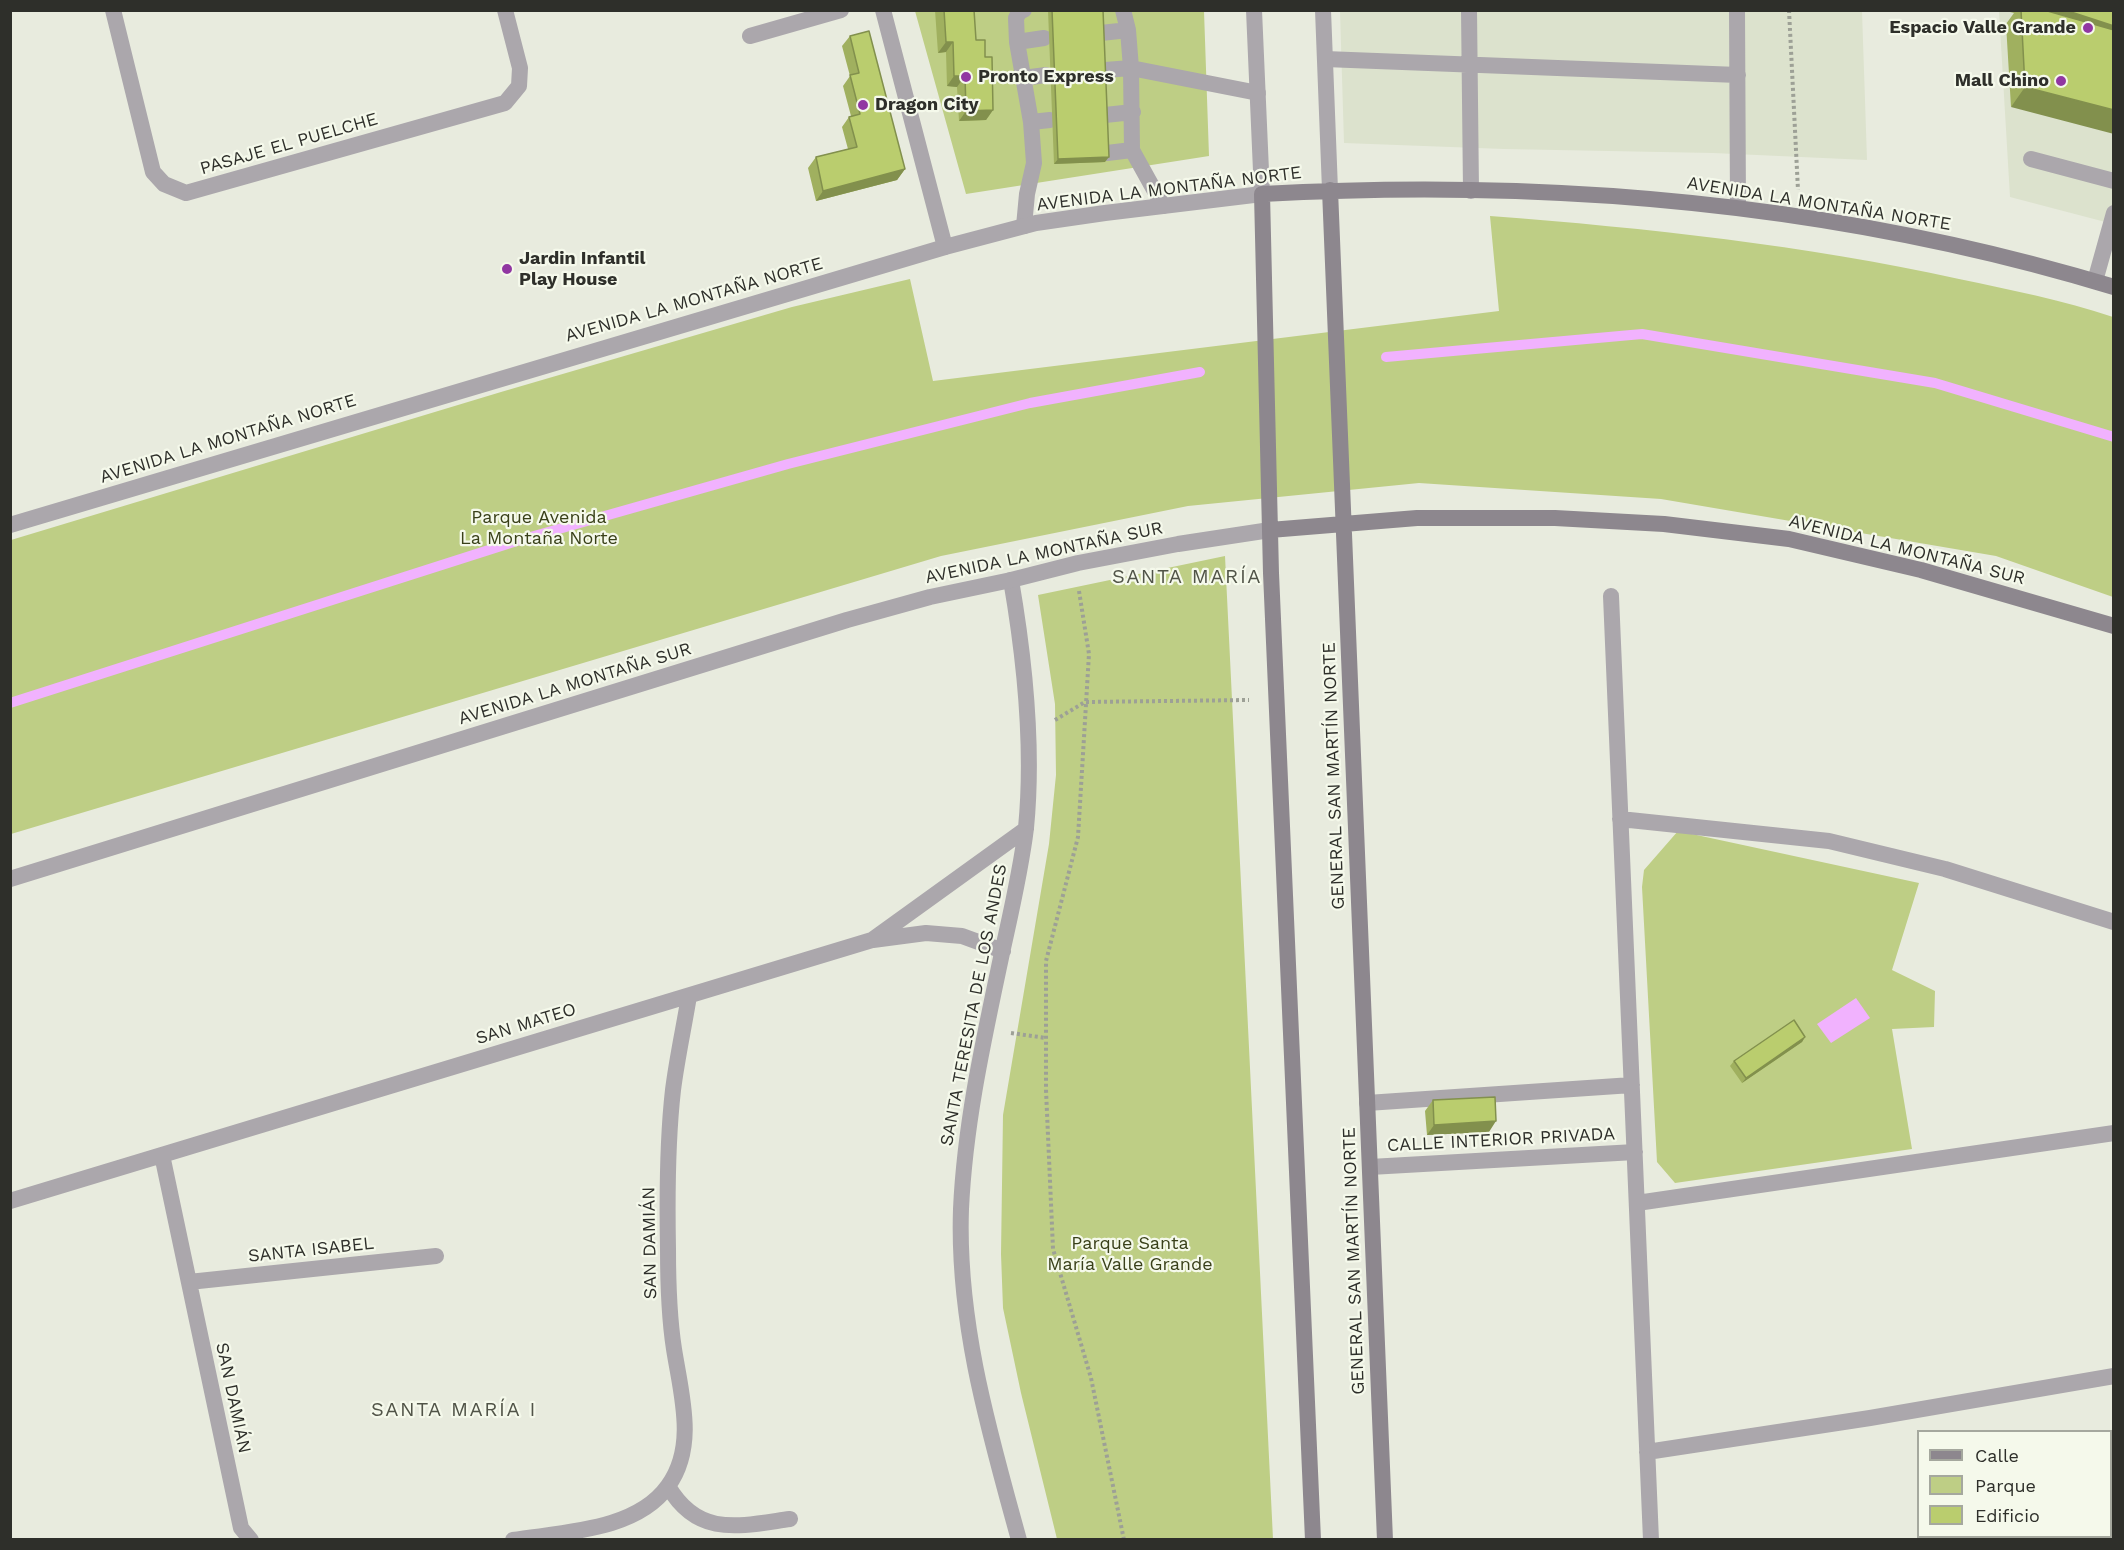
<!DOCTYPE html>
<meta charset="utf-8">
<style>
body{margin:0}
#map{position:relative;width:2124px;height:1550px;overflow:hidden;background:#e8ebde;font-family:"Work Sans",sans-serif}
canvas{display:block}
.frame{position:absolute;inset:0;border:12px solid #2e2f2a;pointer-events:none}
.legend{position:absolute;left:1917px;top:1430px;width:195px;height:108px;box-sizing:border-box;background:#f5f9eb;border:2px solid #a5a89e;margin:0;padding:8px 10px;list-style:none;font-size:18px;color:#2e2f2a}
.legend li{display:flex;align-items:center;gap:12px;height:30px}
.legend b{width:30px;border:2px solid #a5a89e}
</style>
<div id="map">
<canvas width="2124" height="1550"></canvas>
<div class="frame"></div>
<ul class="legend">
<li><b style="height:8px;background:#8d878e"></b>Calle</li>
<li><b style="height:16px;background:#bece85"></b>Parque</li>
<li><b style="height:16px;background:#bacd6e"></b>Edificio</li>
</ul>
</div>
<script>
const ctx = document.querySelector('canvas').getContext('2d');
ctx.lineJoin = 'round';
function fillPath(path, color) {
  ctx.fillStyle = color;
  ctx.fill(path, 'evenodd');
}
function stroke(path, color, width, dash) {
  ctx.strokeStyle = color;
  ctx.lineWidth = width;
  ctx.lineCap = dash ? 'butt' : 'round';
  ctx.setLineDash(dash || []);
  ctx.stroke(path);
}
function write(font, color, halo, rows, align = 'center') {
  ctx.font = font + ' "Work Sans",sans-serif';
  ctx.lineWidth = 4.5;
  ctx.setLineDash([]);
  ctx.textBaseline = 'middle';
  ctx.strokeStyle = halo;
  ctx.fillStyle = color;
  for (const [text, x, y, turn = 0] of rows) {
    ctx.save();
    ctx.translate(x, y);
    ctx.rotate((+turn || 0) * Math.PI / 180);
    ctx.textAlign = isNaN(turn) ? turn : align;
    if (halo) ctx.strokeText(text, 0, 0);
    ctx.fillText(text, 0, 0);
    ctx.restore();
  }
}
fillPath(new Path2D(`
 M1340,11H1862L1867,160L1713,153L1504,149L1344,143Z
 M1999,11H2113V224L2010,197Z`), '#dce2cd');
fillPath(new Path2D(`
 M915,11H1204L1209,156L966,194Z
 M1490,216C1648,228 1804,245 1959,279C2011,290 2063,300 2113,317V597L1996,556L1661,499L1419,483L1188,506L941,556L11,834V540L501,392L792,307L910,279L933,381L1499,311Z
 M1225,556L1273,1539H1057L1021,1393L1003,1308L1001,1254L1003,1115L1049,844L1056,775L1055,704L1038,595Z
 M1678,831L1919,883L1892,970L1935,991L1934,1027L1892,1029L1912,1149L1675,1183L1657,1162L1642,887L1644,870Z`), '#bece85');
fillPath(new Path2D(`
 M1856,998L1870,1018L1831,1043L1817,1024Z`), '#f1b2fe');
stroke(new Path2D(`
 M1386,357L1642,334L1935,383L2114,437
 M10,703L520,540L788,464L1030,403L1200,372`), '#f1b2fe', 10);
stroke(new Path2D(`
 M1789,10L1798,190
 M1079,591L1089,654L1078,837L1046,961V1090L1053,1249L1091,1378L1124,1540
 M1055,720L1085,702L1249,700
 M1011,1033L1046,1038`), '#9da096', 4, [3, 3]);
stroke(new Path2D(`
 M1024,10L1020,11L1016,18L1017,42L1031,122L1034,163L1027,194L1024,226
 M1123,10L1128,30L1131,68L1258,93
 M1469,10L1471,191
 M1737,10L1738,207
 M1101,33L1128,30
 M1017,42L1044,38
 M1325,59L1738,75
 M1105,70L1131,68L1132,150L1163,206
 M1023,78L1046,75
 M1105,115L1133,112
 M1031,122L1050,120
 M1107,153L1132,150
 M2031,159L2114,181
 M2095,281L2114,213`), '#aba7ac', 16);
stroke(new Path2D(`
 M113,10L153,172L164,184L186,193L505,103L519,86L520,68L505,10
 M883,10L945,247
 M750,36L841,10
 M1011,580C1025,661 1034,746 1026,828C1021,870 1011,912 1002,953C984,1038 965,1122 961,1209C957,1323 989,1431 1019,1540
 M1611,596L1651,1540
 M1620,819L1829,841L1945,869L2114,922
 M873,940L926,933L962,936L1003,951
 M1367,1103L1632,1085
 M162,1155L241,1528L251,1540
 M1370,1167L1635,1152
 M10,1201L872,940L1026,829
 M1637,1203L2114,1133
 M189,1282L436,1256
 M1647,1452L1870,1418L2114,1376
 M668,1486C698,1538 740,1526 790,1519
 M513,1540C563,1532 636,1531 668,1486C697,1446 681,1394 674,1349C669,1317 668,1282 668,1249C667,1196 667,1143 673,1090C677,1058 684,1027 689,996`), '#aba7ac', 16);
stroke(new Path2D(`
 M1323,10L1330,190
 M10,525L945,247L1036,223L1105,213L1262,194L1254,10
 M10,879L847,620L930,597L1011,580L1078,563L1178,544L1270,530`), '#aba7ac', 16);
stroke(new Path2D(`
 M1330,190L1385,1540
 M1270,530L1417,518H1555L1664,524L1789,539L1921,570L2114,626
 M1313,1540L1271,573L1262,194C1548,178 1838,203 2114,287`), '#8d878e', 16);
fillPath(new Path2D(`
 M935,10H974L976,40L985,57L993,110L986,120L959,121L957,87L947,86L946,52L938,53Z
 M1048,10H1103L1105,162L1054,164Z
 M2010,10H2114L2011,107L2006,24L2014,13L2010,12Z
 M850,36L905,169L897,180L816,201L808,168L816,157L848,149L842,127L849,117L851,116L843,86L850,76L842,46Z
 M1805,1037L1802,1042L1742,1083L1730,1066L1734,1061Z
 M1433,1100L1489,1132L1427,1135L1425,1111Z`), '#a0b05f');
fillPath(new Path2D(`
 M2021,10H2065L2114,26V45Z
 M946,42H953L946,52L938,53Z
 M954,76H965L957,87L947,86Z
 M2025,87L2114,110V134L2011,107Z
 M993,110L986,120L959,121L966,111Z
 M1109,157L1105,162L1054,164L1058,159Z
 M905,169L897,180L816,201L823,191Z
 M1805,1037L1802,1042L1742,1083L1746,1078Z
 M1496,1121L1489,1132L1427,1135L1434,1125Z`), '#82904d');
const building = new Path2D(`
 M944,10H974L976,40H985V57H992L993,110L966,111L965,76H954L953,42H946Z
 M1052,10H1103L1109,157L1058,159Z
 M2021,10H2044L2114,30V110L2025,87Z
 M2065,10H2114V26Z
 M869,31L905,169L823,191L816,157L857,147L849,117L860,114L850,75L859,73L850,36Z
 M1794,1020L1805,1037L1746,1078L1734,1061Z
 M1495,1097L1496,1121L1434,1125L1433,1100Z`);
fillPath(building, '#bacd6e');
stroke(building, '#82904d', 1.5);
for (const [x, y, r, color] of [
 [2088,28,6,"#9137a2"],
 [966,77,6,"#9137a2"],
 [2061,81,6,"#9137a2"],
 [863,105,6,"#9137a2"],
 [507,269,6,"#9137a2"]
]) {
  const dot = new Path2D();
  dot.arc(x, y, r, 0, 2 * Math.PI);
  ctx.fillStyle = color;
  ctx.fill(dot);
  stroke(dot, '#f5f9eb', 2);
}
write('bold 18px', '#2e2f2a', '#f5f9eb', [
 ["Espacio Valle Grande",2076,28,"right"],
 ["Pronto Express",978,77],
 ["Mall Chino",2049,81,"right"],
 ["Dragon City",875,105],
 ["Jardin Infantil",519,259],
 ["Play House",519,280]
], 'left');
write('18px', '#2e2f2a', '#f5f9eb', [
 ["PASAJE EL PUELCHE",289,144,-16],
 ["AVENIDA LA MONTAÑA NORTE",1169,189,-7],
 ["AVENIDA LA MONTAÑA NORTE",1819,204,9],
 ["AVENIDA LA MONTAÑA NORTE",694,300,-16],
 ["AVENIDA LA MONTAÑA NORTE",228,439,-17],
 ["AVENIDA LA MONTAÑA SUR",1907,550,14],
 ["AVENIDA LA MONTAÑA SUR",1044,553,-12],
 ["AVENIDA LA MONTAÑA SUR",575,684,-17],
 ["GENERAL SAN MARTÍN NORTE",1334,776,-92],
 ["SANTA TERESITA DE LOS ANDES",974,1005,-79],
 ["SAN MATEO",526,1024,-17],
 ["CALLE INTERIOR PRIVADA",1501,1140,-3],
 ["SAN DAMIÁN",650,1243,-91],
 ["SANTA ISABEL",311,1250,-6],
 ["GENERAL SAN MARTÍN NORTE",1354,1261,-92],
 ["SAN DAMIÁN",233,1398,78]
]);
write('18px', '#394019', '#f5f9eb', [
 ["Parque Avenida",539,518],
 ["La Montaña Norte",539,539],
 ["Parque Santa",1130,1244],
 ["María Valle Grande",1130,1265]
]);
ctx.letterSpacing = '1.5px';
write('20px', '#515448', '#f5f9eb', [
 ["SANTA MARÍA",1187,577],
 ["SANTA MARÍA I",454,1410]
]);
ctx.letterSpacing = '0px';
</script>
